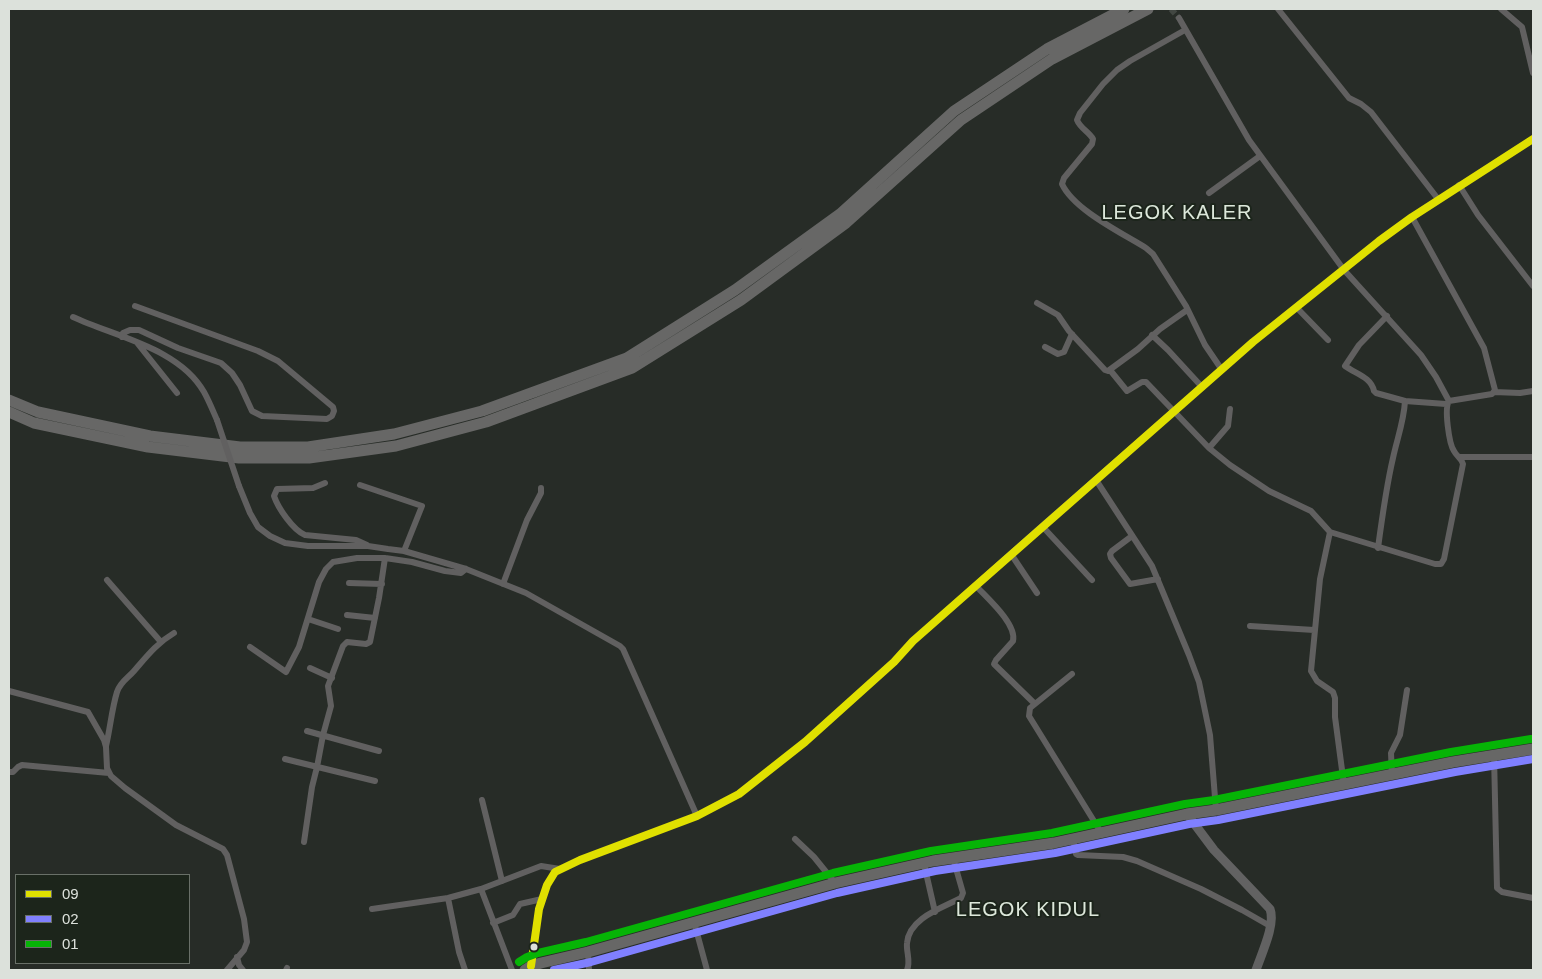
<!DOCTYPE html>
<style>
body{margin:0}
#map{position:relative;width:1542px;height:979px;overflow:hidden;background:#272c27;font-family:Arial,sans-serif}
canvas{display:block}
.frame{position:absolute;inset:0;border:10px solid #dce1db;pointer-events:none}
.legend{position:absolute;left:15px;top:874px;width:175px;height:90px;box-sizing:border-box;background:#1c251b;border:1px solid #697068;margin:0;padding:6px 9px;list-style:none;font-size:15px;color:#dce1db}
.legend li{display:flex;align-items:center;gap:10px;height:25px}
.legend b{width:25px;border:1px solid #697068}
</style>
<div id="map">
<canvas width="1542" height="979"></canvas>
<div class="frame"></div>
<ul class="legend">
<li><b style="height:6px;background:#e0e000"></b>09</li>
<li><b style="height:6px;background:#8080ff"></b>02</li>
<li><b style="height:6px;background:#06b406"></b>01</li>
</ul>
</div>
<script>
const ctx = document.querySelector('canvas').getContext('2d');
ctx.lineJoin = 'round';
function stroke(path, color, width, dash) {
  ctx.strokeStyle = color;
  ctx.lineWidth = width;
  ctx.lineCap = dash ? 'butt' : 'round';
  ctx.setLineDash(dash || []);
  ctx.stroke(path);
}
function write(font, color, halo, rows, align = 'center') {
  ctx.font = font + ' Arial,sans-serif';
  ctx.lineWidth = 4;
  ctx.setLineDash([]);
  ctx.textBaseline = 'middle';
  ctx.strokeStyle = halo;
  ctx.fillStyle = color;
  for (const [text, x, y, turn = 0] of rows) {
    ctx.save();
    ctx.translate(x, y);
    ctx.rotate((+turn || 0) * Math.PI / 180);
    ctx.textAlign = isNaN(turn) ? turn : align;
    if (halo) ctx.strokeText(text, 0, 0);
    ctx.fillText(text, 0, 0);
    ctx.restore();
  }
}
stroke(new Path2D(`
 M1171,9L1179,18`), '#424742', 6, [6, 3]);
stroke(new Path2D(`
 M1278,9L1349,98L1361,104L1371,112L1438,199
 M1501,9L1522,27L1533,73
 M1179,18L1249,140L1344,270L1421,355L1436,377L1449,401
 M1185,30L1130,61L1117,70L1103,84L1080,113L1077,120C1080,128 1089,132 1093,139L1092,144L1064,178L1062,184C1074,210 1122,233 1146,248L1153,254L1186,306L1205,345L1222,370
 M1459,185L1478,215L1533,286
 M1209,193L1260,156
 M1037,303L1058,315L1069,331L1105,370L1108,371L1138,349L1160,329L1187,310
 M1297,308L1328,340
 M73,317C116,337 179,348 204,392C209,401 213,411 217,420
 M1152,335L1168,350L1202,387
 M122,337L123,333L130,330H139L178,348L221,363L232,373L240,385L252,411L262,416L327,419L332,416L334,411L333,407L278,361L258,351L135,306
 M138,344L177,393
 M1045,347L1058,354L1064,352L1072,334
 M1110,370L1127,391L1142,382H1146L1209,448L1230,465L1269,491L1311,511L1330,532L1320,579L1311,671L1317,681L1333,692L1335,698V717L1344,785
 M1494,392L1520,393L1533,391
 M1405,401L1446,404
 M1209,448L1228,426L1230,409
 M1460,457H1533
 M1096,480L1152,566L1189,655L1199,682L1210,735L1216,810
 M325,483L313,488L277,489L274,496C278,508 293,530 305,535L356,540L367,545
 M360,485L422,506L404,551
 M239,486L250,513L258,527L270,536L285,543L308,546H368L388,549L404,551L466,569L526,593L620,646L623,649L697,816
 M1042,526L1092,580
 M1330,532L1435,564H1441L1444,559L1463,464C1461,457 1457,457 1454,451C1449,444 1444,408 1449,401L1492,394L1495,390L1484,348L1412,217
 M1132,536L1112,551L1110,554L1111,558L1130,584L1158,579
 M1378,548C1382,518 1386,488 1393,458C1397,439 1404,421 1405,401L1376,393L1374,391C1371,377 1356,374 1345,366L1359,345L1387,316
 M1011,554L1037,593
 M107,580L161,642
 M349,583L382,584
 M503,584L527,520L541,493V488
 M976,586C987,598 1017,624 1013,641L996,660L994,664L1035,704
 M347,615L375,618
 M308,619L338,629
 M1250,626L1314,630
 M250,647L286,672L299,647L319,582L326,569L333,562L357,558H385L412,562L445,571L461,573L466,569
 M310,668L332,678
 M1072,674L1030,708L1029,716L1102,834
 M9,691L88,712L104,740L106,747L107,768L111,776L125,788L176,825L223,849L227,855L244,919L247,942L244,950L227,970
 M307,731L379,751
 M106,746C110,729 112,708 117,692C120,682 128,678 134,671C147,656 157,643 174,633
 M1494,755L1497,888L1502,892L1533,898
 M285,759L375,781
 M9,772H13L18,767L22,765L109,773
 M1392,775L1391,753L1400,735L1407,690
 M482,800L502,881
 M795,839L814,857L835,883
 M1073,839L1076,854L1078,855L1123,857L1137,861L1201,889L1242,910L1270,926
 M304,842L312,787L317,767L323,735L331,706L328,686L343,646L347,642L366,644L370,642L379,598L385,558
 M924,864L935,912
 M481,889L512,970
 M448,898L459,952L465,970
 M372,909L448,898L481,889L541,866L560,869
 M694,922L707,970
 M493,923L513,915L520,904L542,899
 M588,952L589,970
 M237,957L239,965L243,970
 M531,966L539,909L547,885L555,872L580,860L697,816L739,794L805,742L894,662L913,641L1042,526L1253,342L1309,297L1379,241L1412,217L1533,139
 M286,970L287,968
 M907,970C911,961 906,952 907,943C909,918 942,908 961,898L963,893L953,858`), '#616060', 6);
stroke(new Path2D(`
 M1187,814L1214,850L1270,909C1276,924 1261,955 1256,970`), '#626262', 9);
stroke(new Path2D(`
 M9,400L38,412L150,436L240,447H308L394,434L482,411L627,358L735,290L840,214L954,111L1047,49L1124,9
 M9,412L34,423L148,447L239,458H309L396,446L486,422L632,368L741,300L846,223L961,120L1052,59L1148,9
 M525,970L531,966L541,963L588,952L835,883L933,861L1054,843L1187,814L1216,810L1453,762L1533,749`), '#676766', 11);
stroke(new Path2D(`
 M217,420L239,486`), '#616060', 6);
stroke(new Path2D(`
 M531,966L539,909L547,885L555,872L580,860L697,816L739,794L805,742L894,662L913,641L1253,342L1379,241L1412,217L1533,139`), '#e0e000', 8);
stroke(new Path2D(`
 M554,970L591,962L837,893L935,871L1055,853L1189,824L1218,820L1455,772L1533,759`), '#8080ff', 8);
stroke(new Path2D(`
 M519,962L527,957L538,953L586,942L833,873L931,851L1052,833L1185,804L1214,800L1451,752L1531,739`), '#06b406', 8);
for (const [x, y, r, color] of [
 [534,947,4.5,"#dce1db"]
]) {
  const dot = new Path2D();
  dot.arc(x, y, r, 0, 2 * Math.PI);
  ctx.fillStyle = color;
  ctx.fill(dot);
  stroke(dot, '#1c251b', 2);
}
ctx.letterSpacing = '1px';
write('20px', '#dde8db', '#1c251b', [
 ["LEGOK KALER",1177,213],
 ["LEGOK KIDUL",1028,910]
]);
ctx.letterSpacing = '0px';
</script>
